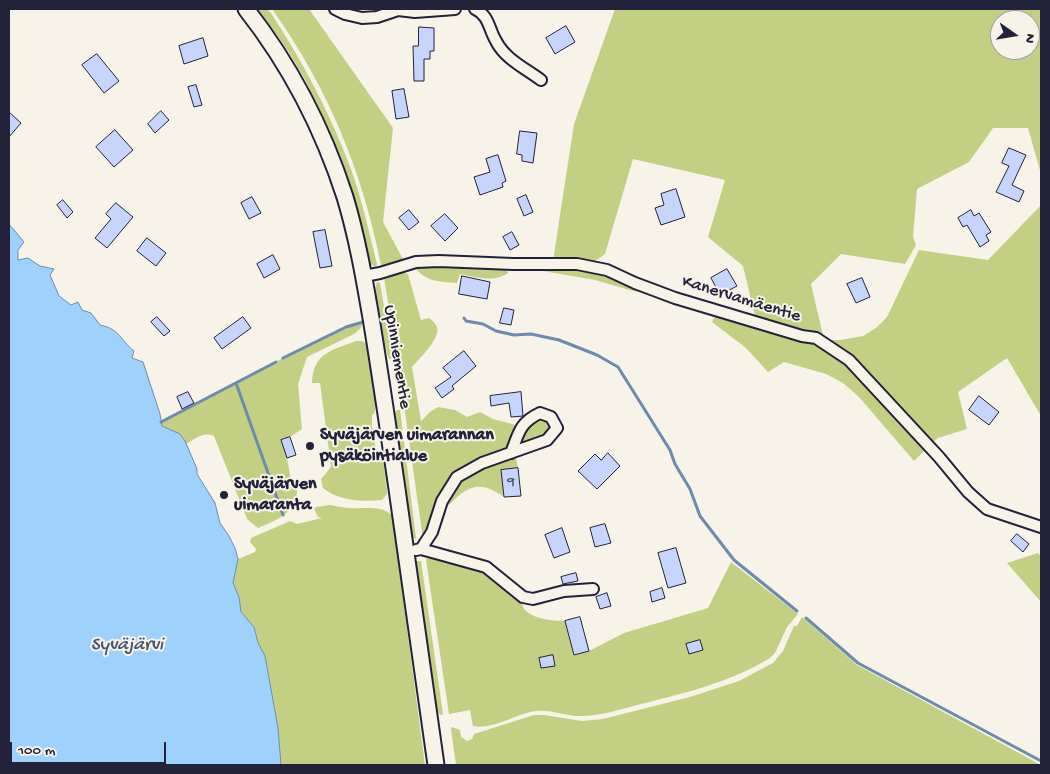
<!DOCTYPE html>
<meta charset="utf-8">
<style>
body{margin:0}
#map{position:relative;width:1050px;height:774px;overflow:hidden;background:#f7f3e8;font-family:"Gochi Hand",sans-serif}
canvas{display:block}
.frame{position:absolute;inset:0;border:10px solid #22223b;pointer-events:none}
.north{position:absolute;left:990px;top:10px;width:50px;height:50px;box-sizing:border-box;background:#f7f3e8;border:1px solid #a29fa3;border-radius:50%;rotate:103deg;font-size:14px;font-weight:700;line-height:20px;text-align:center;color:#22223b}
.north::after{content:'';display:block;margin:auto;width:18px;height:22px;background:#22223b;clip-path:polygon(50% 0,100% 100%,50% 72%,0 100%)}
.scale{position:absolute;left:10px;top:742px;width:156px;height:22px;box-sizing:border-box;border:2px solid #22223b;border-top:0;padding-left:6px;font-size:15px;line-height:18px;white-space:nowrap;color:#22223b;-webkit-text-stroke:4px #f7f3e8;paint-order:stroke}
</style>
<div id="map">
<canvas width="1050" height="774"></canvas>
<div class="frame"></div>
<div class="north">N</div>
<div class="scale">100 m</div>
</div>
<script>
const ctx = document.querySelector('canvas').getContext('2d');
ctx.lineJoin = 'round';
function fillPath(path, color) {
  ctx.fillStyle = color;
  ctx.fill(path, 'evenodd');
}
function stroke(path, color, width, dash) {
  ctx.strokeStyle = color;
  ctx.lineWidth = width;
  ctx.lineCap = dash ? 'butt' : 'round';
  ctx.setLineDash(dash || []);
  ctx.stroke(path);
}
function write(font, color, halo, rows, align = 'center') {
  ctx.font = font + ' "Gochi Hand",sans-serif';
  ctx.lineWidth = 4;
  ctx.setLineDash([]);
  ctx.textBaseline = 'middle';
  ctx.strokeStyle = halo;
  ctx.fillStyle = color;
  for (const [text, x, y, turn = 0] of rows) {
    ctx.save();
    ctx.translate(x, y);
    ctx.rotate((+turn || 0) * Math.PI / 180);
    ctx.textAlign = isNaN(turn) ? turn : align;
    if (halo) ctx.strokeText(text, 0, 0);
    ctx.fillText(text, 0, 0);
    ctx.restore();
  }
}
fillPath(new Path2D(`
 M257,9H267L271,13C303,62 330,113 351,169C362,200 369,232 377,264L376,267L370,264C351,174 317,80 257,9Z
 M272,9H309L393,128L383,222L404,261L389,265H381C362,170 328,88 272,9Z
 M615,9H1041V174L1028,128H993L969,162L917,189L913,237L916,245L905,264L841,254L811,284L823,335L801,333L756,320L743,266L708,237L725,180L633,159L605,254L595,261L579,262L553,261L574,124ZM1000,20H1030V50H1000Z
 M1041,205V416L1007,358L958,392L967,429L938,438L931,444L825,340H841L863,336L876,328L887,317L919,250L988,260Z
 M439,265L506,269L508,273C494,283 475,277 460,274L457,283C441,282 427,282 416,269L420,266Z
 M551,266L601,270L668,297L633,291L595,280L543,271Z
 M397,271L408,274L421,320L429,318C432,320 435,323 437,327C441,338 419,359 412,367L421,421L430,412L438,407L455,410L467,417L480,412L493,419L516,425C514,435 512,445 504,452L456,472L423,539L398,363L384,278L386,275Z
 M377,282L380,283L393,358L389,359C384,345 371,294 377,282Z
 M717,313L813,340L847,361L927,448L914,461L859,397L843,383L826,374L784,362L768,372L746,348L712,322Z
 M363,322L361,328L354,334L307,357L298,384L302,429L290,437L281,440L287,458L291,480L297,487C299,512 277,520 258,528L247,519L214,436C203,431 195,439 186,444L180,434L162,426L161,422L283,358L346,327Z
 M356,341H362L368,345L376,404L374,414L372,415V426L376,450L383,460L387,490V494L382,500C362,502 339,501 323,488L321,479L331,467L320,383H312C313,353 332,350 356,341Z
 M397,410H400L416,538L415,539L411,535L394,413Z
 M546,420L549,423L550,429C543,439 532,441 521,445C519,430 533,422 546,420Z
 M513,457L516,458L518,468L501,470L504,497C480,480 468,485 449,505H446C446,499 450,495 453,491C466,469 491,465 513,457Z
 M330,505C337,506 344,508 351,508C366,509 380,505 392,515L425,765H281L278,728L265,656L258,643L254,627L241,612L239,597L233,583L238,559L255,552L256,549L250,542L251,538L290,521L297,524L322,518L318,517L314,509L316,507Z
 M1038,553L1041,557V602L1007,563Z
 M429,556L478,565L522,598C523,601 522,604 523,607C529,619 554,621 565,621L574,655L589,651L624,633L708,608L731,562L798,614L787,627L775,653L770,658C731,682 685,693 641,704C621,709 601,716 581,716C565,716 551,709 535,711C515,714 494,730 473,726L470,710L449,714L426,560Z
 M417,561H421L443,714L440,715L435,708L415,568Z
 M802,617L857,665L1041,765H456L451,729L452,727L460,730L461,737L467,741L472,739L474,734L534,715H544L582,721L603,719L690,697L739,681L773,663L783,651L794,626H797Z`), '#c3d084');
const water = new Path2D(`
 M9,224L24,242L18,250V260L28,258L40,266L54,269L50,275L59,296L71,305L78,302L82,310L91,313L100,325C120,329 120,340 134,351L132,358L143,362L160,414L162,426L180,434L185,441L197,469V474L215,503L220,523L229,536L235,548L238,559L233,583L239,597L241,612L254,627L258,643L265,656L278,728L281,765H9Z`);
fillPath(water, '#9ed1fb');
stroke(water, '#6c8bae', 1);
stroke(new Path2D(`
 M464,318L466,321L483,324L496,331L514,335L531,334L559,340L597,355L618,367L670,450L675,464L690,489L700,516L734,560L797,611
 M283,358L346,327L363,322
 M236,383L283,515
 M161,422L276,362
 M806,618L858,663L1041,761`), '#6c8bae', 3);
const building = new Path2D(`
 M566,26L575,42L555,54L546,38Z
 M419,27L434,28V51H430V59H424V81H414L413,46H418Z
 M203,38L208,56L184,64L179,46Z
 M97,54L119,81L104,93L82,65Z
 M196,85L202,105L194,107L188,87Z
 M404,89L409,117L396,119L392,91Z
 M161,111L169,120L155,133L148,124Z
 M9,112L21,123L9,137Z
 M115,130L133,150L114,167L96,147Z
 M520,131L537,133L533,163L522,161V155L517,154Z
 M1009,148L1026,155L1012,185L1024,191L1019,202L996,192L1009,166L1002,163Z
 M498,155L506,181L502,183L503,187L480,195L474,177L490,172L486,159Z
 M676,189L685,217L661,225L655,208L664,205L661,194Z
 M526,195L533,212L524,216L517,199Z
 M252,197L261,213L249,219L241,203Z
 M63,200L73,212L67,218L57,205Z
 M116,203L133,217L107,248L95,238L111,219L106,214Z
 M409,210L419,222L409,230L399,218Z
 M971,210L974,216L979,213L991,232L986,235L989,241L980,247L967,225L963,227L958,218Z
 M445,214L458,228L445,241L431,226Z
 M325,230L332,266L320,268L313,232Z
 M512,232L519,245L510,250L503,237Z
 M147,238L166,253L156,266L137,251Z
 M273,255L280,269L264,278L257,264Z
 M727,269L737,286L720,295L711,278Z
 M462,276L490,282L487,299L459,294Z
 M862,278L870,297L856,303L847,284Z
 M504,308L514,310L511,325L500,323Z
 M157,317L170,331L164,336L151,322Z
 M243,317L251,328L222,349L214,338Z
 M464,351L476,366L452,386L454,389L442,398L435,388L451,377L443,368Z
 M188,392L194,403L182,409L177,397Z
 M521,392L523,416L511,417L509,403L491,406L490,396Z
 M979,396L999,412L989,425L969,410Z
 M290,437L296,455L287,458L281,440Z
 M608,453L620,466L597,489L578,471L595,454L601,460Z
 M518,468L521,496L504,497L501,470Z
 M605,524L611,543L595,547L590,528Z
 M562,528L570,552L554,558L545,535Z
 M1017,534L1029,544L1023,552L1011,541Z
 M676,548L686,583L668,588L658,553Z
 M576,573L578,581L563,584L561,577Z
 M662,588L665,598L652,602L650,592Z
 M607,593L611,606L600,609L596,597Z
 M580,617L589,651L574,655L565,621Z
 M700,640L703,650L689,654L686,644Z
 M553,655L555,666L541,668L539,658Z`);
fillPath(building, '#c7d4fb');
stroke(building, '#22223b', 1);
const minor = new Path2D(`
 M335,9L345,14L362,18L377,17L398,10L415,12L455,9
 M475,9C489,15 489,30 496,41C505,59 525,68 541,80
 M364,276L380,273L416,262L439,261L513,264H577L607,270L635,283L675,298L802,336L816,338L849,360L939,457L968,492L987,509L1041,527
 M421,549L432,532L442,501L457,477L482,463L547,440L557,428L551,417L540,413C519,423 519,433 511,453
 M416,550L421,549L486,567L523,597L533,599L564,591L593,589`);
const secondary = new Path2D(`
 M246,9C290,65 323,129 345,197C357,237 364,277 371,318C380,372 388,427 396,482C409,577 423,671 436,765`);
stroke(minor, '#22223b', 14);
stroke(secondary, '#22223b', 19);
stroke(minor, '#f7f3e8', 10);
stroke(secondary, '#f7f3e8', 15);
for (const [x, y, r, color] of [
 [310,446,5,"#22223b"],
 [224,495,5,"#22223b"]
]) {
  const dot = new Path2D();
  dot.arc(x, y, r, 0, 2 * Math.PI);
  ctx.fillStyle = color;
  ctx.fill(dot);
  stroke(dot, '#f7f3e8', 2);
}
write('15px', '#4b4e6b', null, [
 ["9",511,483]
]);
write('18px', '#22223b', '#f7f3e8', [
 ["Kanervamäentie",741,300,17],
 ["Upinniementie",396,357,81]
]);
write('bold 18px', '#22223b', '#f7f3e8', [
 ["Syväjärven uimarannan",320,436],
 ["pysäköintialue",320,457],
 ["Syväjärven",234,485],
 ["uimaranta",234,506]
], 'left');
write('italic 19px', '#475775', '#f7f3e8', [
 ["Syväjärvi",127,646]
]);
</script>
